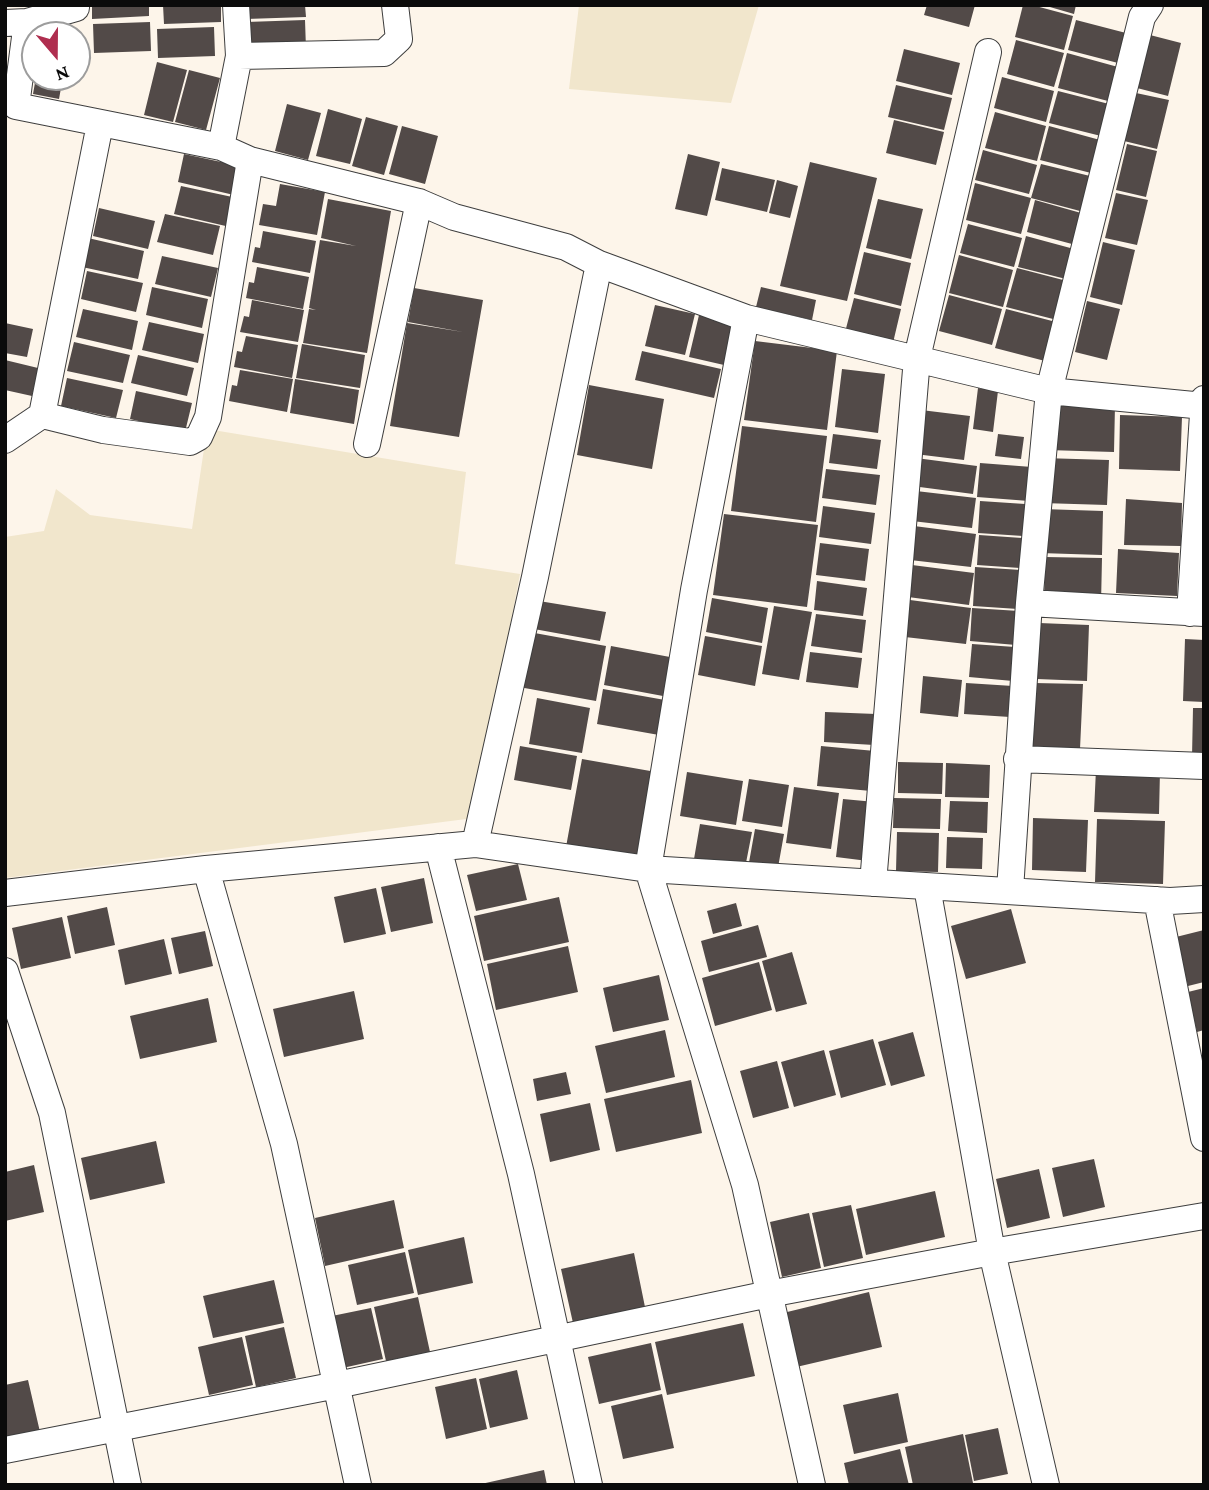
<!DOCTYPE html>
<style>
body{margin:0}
#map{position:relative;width:1209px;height:1490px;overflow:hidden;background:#fdf5ea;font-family:"Crimson Pro",serif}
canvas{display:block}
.frame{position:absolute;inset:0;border:7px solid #0b0b0b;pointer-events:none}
.north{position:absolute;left:21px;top:21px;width:70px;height:70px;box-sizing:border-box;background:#fff;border:2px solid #9d9d9d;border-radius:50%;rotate:160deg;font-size:19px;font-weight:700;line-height:28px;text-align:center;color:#0b0b0b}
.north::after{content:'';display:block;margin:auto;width:24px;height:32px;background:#af2e4f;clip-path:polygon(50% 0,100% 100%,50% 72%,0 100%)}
</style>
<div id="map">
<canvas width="1209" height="1490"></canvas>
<div class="frame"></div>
<div class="north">N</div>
</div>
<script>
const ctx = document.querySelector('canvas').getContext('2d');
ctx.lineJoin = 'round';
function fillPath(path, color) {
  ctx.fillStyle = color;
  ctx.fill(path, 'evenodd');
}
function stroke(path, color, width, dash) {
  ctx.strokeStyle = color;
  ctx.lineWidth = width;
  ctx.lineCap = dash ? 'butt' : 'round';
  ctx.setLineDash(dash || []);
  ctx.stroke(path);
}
fillPath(new Path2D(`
 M579,5H759L731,103L569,89Z
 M207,429L466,472L455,564L520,574L474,818L5,878V537L44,531L56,489L90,515L192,529Z`), '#f1e6cc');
fillPath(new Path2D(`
 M92,5H149V16L92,19Z
 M163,5H221V22L164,24Z
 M245,5H305L306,17L246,19Z
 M927,5H975L969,27L924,15Z
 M1023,5H1032L1073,16L1064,50L1015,37Z
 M1043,5H1076L1074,14Z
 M305,20L306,49L247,51L246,22Z
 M1076,20L1126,33L1118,63L1068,50Z
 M150,22L151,51L94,53L93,24Z
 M46,26L71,31V35H44Z
 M214,27L215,56L158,58L157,29Z
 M1150,35L1181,43L1168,96L1137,88Z
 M1016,40L1064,53L1054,87L1007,74Z
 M904,49L960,63L952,95L896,81Z
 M1067,53L1118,67L1108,101L1058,88Z
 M157,62L187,70L173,122L144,115Z
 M189,70L220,78L206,130L175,122Z
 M36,77H63L59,99L33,94Z
 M1002,77L1054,91L1046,122L994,108Z
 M896,85L952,98L944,130L888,117Z
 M1058,91L1109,104L1101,136L1049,123Z
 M1136,93L1169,100L1157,149L1124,141Z
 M287,104L321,113L308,160L275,151Z
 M328,109L362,119L350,164L316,156Z
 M995,112L1046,126L1037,161L985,148Z
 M366,117L398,126L384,175L352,166Z
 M894,120L944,132L936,165L886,153Z
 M402,126L438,136L425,184L389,174Z
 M1049,126L1100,140L1091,173L1040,160Z
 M1127,144L1157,151L1146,197L1116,190Z
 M983,150L1037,165L1029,194L975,180Z
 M184,154L240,166L234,195L178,182Z
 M688,154L720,162L707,216L675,209Z
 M810,162L877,178L847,301L780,286Z
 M1041,164L1090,176L1080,211L1031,198Z
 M722,168L775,180L767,212L715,200Z
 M777,180L798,186L790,218L769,213Z
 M975,183L1031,198L1021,234L966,220Z
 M280,184L325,192L317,235L259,225L263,204L276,206Z
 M181,186L237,198L230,227L174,214Z
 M1116,193L1148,200L1137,245L1105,238Z
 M328,199L391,211L367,353L303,343L309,309L316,310L309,308L320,240L356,246L321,238Z
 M878,199L923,209L911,259L866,248Z
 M1035,200L1081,213L1072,244L1027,232Z
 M99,208L155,221L148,249L93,236Z
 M165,214L220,226L213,255L157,242Z
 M968,224L1022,238L1014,267L960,253Z
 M263,231L316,241L310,273L252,262L255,247L260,248Z
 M1026,236L1074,249L1066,279L1018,267Z
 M88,238L144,251L138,279L82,267Z
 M1103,242L1135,250L1122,305L1090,297Z
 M864,252L911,263L901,306L854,294Z
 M959,255L1013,270L1003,307L949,293Z
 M162,256L218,268L211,297L155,284Z
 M257,267L309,277L303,309L246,298L249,282L254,283Z
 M1017,268L1067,281L1057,320L1006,307Z
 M87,271L143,283L136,312L81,299Z
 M152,287L208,299L202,328L146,315Z
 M761,287L816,300L812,320L756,307Z
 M414,288L483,300L459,437L390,426L407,323L463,332L408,322Z
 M949,295L1002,309L992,345L939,331Z
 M854,298L901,309L892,347L844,336Z
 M252,300L304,310L298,342L240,332L244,316L249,317Z
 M1087,301L1120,309L1107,360L1075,352Z
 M655,305L695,314L685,355L645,346Z
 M83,309L138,321L132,350L76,337Z
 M1006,309L1056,322L1045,361L995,348Z
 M699,315L734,323L724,365L689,357Z
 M149,322L204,334L198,363L142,350Z
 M5,323L33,329L27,357L5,353Z
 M246,336L298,345L292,378L234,367L237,351L242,352Z
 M755,341L837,351L827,430L744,420Z
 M74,342L130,355L123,383L67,371Z
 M302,344L365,355L360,388L296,378Z
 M642,351L721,369L714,398L635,380Z
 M138,355L194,368L187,396L131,383Z
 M5,360L38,368L32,396L5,390Z
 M842,369L885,374L878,433L835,427Z
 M240,370L293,379L287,412L229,401L232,385L237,386Z
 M67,378L123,390L116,418L61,406Z
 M295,379L359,390L354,424L290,413Z
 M589,385L664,399L652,469L577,455Z
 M978,388L998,391L993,432L973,429Z
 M136,391L192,403L185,432L130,419Z
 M1049,403L1115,405L1114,452L1047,450Z
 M921,410L970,416L964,460L915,454Z
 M1120,415L1182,417L1180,471L1119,469Z
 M742,426L827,436L816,522L731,511Z
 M833,434L881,440L877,469L829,463Z
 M998,434L1024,437L1021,459L995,456Z
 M916,458L977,466L973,494L912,486Z
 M1043,458L1109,460L1107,505L1042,503Z
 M980,463L1032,467L1029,501L977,497Z
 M826,469L880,475L876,505L822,498Z
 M916,491L976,498L972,528L912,521Z
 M1126,499L1182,503L1181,546L1124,545Z
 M980,501L1025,504L1023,536L978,533Z
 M823,506L875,513L871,544L819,537Z
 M1042,509L1103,511L1102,555L1040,553Z
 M724,514L818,525L807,607L713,595Z
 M914,526L976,534L971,567L910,560Z
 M979,535L1022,538L1020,568L977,565Z
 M820,543L869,549L865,581L816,575Z
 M1118,549L1179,553L1177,596L1116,593Z
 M1045,557L1102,558L1101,604L1044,603Z
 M912,565L974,573L969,605L908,597Z
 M975,567L1021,570L1018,609L973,606Z
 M817,581L867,588L863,616L814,610Z
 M712,598L768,608L762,643L706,632Z
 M910,600L971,608L966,644L905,637Z
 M539,601L606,612L600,641L534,629Z
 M774,606L812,612L799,680L762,674Z
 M972,608L1019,611L1016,645L970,641Z
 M816,614L866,620L862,653L811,646Z
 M1039,623L1089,625L1087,681L1037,679Z
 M529,632L606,646L596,701L519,687Z
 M705,636L762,646L755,686L698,675Z
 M1185,639L1204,640V702L1183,701Z
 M972,644L1015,647L1013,681L969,677Z
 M611,646L670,657L663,696L604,685Z
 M810,652L862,658L858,688L806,682Z
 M923,676L962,680L958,717L920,713Z
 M966,683L1013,686L1010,717L964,714Z
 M1034,683L1083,684L1080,749L1032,748Z
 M603,689L665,700L659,735L597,724Z
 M537,698L590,708L582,753L529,744Z
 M1193,708H1204V757H1192Z
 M825,712L876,714L874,745L824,742Z
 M520,746L577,756L571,790L514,780Z
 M821,746L875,751L871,791L817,786Z
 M582,759L656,772L640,860L566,847Z
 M898,762L943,763L942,794L898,793Z
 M946,763L990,765L989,798L945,797Z
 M1096,769L1160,771L1159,814L1094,812Z
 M687,772L743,781L736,825L680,816Z
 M749,779L789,785L782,827L742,821Z
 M794,787L839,793L831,849L786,843Z
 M894,798L941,799L940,829L893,828Z
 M843,799L875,802L868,861L836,857Z
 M950,801L988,802L987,833L948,831Z
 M1033,818L1088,820L1086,872L1032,870Z
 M1097,819L1165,821L1163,884L1095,882Z
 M700,824L752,832L745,868L694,859Z
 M755,829L784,834L777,873L748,868Z
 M897,832L939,833L938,872L896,871Z
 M947,837L983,838L982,869L946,868Z
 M518,864L527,900L476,911L467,875Z
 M424,878L433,923L391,932L381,887Z
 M376,888L386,934L344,943L334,897Z
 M559,897L569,942L484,961L474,916Z
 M736,903L742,926L713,934L707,911Z
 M107,907L115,945L75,954L67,916Z
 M1011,909L1026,963L966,979L951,926Z
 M62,917L71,958L21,969L12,928Z
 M758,925L767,957L709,972L701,941Z
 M1204,930V982L1188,986L1176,937Z
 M205,931L213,966L179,974L171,938Z
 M164,939L172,974L125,985L118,950Z
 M568,946L578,992L496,1010L487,964Z
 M792,952L807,1004L776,1012L762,961Z
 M759,962L772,1010L715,1026L702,978Z
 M659,975L669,1020L613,1032L603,988Z
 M1204,988V1030L1197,1032L1188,992Z
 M354,991L364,1039L284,1057L273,1009Z
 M208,998L217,1042L140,1059L130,1016Z
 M665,1030L675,1077L606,1093L595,1046Z
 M913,1032L925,1076L891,1086L878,1042Z
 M873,1039L886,1085L841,1098L829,1051Z
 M824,1050L836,1095L794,1107L781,1062Z
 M777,1061L789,1108L753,1118L740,1071Z
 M566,1072L571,1094L537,1101L533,1079Z
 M691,1080L702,1133L616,1152L604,1099Z
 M590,1103L600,1150L550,1162L540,1114Z
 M156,1141L165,1183L90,1200L81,1158Z
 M1094,1159L1105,1207L1063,1217L1052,1168Z
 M34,1165L44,1212L5,1221V1172Z
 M1039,1169L1050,1218L1007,1228L996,1179Z
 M935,1191L945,1237L866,1255L856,1209Z
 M394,1200L404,1248L325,1266L315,1218Z
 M851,1205L863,1258L824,1267L812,1213Z
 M809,1213L821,1268L782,1277L770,1222Z
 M464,1237L473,1283L418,1295L408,1250Z
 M405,1252L414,1293L357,1305L348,1265Z
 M634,1253L645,1307L573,1323L561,1269Z
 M274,1280L284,1323L213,1338L203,1296Z
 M869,1292L882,1347L792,1368L779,1314Z
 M418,1297L430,1352L386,1361L374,1307Z
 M371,1308L383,1359L338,1369L327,1317Z
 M743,1323L755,1376L667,1395L655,1342Z
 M284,1327L296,1378L256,1387L245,1336Z
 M242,1337L253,1385L209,1395L198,1347Z
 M651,1343L661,1390L599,1404L588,1357Z
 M517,1370L528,1419L490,1428L479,1379Z
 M476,1378L487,1429L446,1439L435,1387Z
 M28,1380L40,1432L5,1440V1385Z
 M898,1393L908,1442L854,1454L843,1405Z
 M662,1394L674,1448L623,1459L611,1406Z
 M998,1428L1008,1474L974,1481L965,1435Z
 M963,1434L973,1483L913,1485L905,1447Z
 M900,1449L909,1485H849L844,1463Z
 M544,1470L547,1485H482L481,1484Z`), '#524a48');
const minor = new Path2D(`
 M27,22L16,106L221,147L250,160L419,202L454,217L566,247L599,264L746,318L1049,391L1204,406
 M5,23L27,22L76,8V5
 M239,56L384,53L399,39L395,5
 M221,147L239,56L236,5
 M746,318L694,590L648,869L745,1185L812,1485
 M42,415L103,430L190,442L199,437L208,417L250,160
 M5,440L42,415L100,124
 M367,444L419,202
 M1029,603L1204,613
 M1190,613L1204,399
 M1017,759L1204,766
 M475,844L535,577L599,264
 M438,847L521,1174L589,1485
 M206,869L284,1144L358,1485
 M873,883L917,358L988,52
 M927,887L992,1252L1046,1485
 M1010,890L1029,603L1049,391L1142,17L1150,5
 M5,893L206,869L475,844L648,869L1170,901L1204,899
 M1157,900L1204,1138
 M5,971L52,1113L128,1485
 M5,1450L337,1385L769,1294L992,1252L1204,1216`);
stroke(minor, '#3e3e3e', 28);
stroke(minor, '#fff', 26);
</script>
